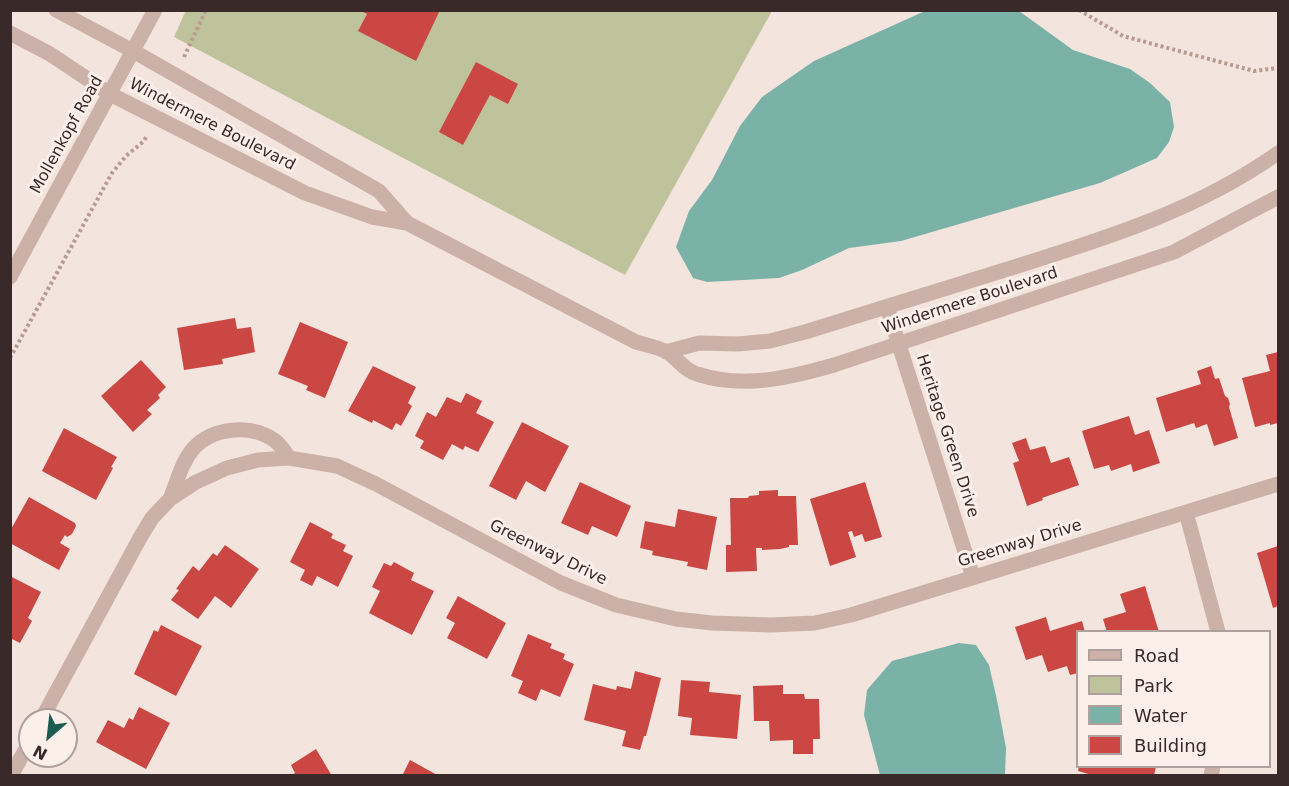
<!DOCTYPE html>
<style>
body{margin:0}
#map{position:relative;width:1289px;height:786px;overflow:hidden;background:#f3e4dd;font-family:"DejaVu Sans",sans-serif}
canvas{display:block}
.frame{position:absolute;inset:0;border:12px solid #392a29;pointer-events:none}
.legend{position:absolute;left:1076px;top:630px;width:195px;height:138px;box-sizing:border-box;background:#fbefea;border:2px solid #ada09d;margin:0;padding:8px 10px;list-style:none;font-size:18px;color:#392a29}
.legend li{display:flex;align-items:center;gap:12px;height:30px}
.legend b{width:30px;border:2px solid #ada09d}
.north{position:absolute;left:18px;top:708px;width:60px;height:60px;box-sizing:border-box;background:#fbefea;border:2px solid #ada09d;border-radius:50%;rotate:208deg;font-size:16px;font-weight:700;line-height:24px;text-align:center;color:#392a29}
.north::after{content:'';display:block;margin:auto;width:21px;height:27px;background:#1c5d52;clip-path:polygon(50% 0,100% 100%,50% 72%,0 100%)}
</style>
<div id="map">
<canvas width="1289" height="786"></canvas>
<div class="frame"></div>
<ul class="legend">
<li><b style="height:8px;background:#ccb1a8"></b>Road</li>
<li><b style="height:16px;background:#bfc39c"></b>Park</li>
<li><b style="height:16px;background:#7bb2a8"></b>Water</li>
<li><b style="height:16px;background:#cb4744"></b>Building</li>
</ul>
<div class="north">N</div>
</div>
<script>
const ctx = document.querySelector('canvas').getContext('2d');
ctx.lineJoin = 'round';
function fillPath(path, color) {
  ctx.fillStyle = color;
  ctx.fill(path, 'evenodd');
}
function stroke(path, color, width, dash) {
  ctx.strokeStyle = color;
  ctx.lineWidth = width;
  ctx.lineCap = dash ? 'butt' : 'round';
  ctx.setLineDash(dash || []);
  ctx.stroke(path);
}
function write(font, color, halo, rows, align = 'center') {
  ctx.font = font + ' "DejaVu Sans",sans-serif';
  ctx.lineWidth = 6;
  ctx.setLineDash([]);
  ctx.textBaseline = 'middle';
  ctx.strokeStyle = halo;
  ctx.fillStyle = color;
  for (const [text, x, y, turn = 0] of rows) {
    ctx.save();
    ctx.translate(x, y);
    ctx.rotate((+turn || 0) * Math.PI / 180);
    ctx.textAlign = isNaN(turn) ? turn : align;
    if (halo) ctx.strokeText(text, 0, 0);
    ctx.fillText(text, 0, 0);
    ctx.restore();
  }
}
fillPath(new Path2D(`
 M186,10L772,11L625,275L174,37Z`), '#bfc39c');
fillPath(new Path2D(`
 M925,11H1019L1073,50L1130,69L1150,83L1170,102L1174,127L1169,142L1157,158L1100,183L901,241L849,248L802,270L779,278L707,282L693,278L676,247L689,211L712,180L740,126L762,97L814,61Z
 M959,643L976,645L989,665L997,700L1006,748L1005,775H880L864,715L867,690L892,661Z`), '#7bb2a8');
fillPath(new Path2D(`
 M360,10H440L416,61L358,31L367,14Z
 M476,62L518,84L508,104L490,95L463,145L439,132Z
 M235,318L237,329L251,327L255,352L222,359L223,364L184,370L177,328Z
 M300,322L348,342L325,398L306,390L308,386L278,374Z
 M1278,352V423L1270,425V423L1255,427L1242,378L1270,371L1266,355Z
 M141,360L166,387L158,395L160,398L147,410L152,414L133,432L101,396Z
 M373,366L416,387L408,403L412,406L401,426L396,423L392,430L373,420L372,423L348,411Z
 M1211,366L1215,379L1219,378L1225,396L1228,398L1230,404L1229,407L1238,438L1214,446L1207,424L1196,428L1194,423L1166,432L1156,398L1201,384L1197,371Z
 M466,393L482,401L476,413L494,422L478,452L465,446L463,450L452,444L443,460L420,448L424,441L415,436L427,412L436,417L447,397L461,403Z
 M1129,416L1135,435L1149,430L1160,463L1133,472L1131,464L1111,471L1109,465L1094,469L1082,431Z
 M522,422L569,446L545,492L526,481L516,500L489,486Z
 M64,428L117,457L111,467L113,468L96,500L42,471Z
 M1026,438L1030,450L1045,446L1051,463L1069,457L1079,485L1042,498L1043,500L1027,506L1013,463L1019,461L1012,443Z
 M580,482L631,506L617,537L592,526L588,535L561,523Z
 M865,482L882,537L865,542L862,534L854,537L852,531L848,532L856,557L830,566L810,499Z
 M778,490V496H796L798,545H789V547L780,549L762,550V548H756L757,571L726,572V545H731L730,498H748L749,496L759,495V491Z
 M29,497L75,523L76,526L72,534L67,537L65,535L60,543L70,549L59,570L10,543V531Z
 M678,509L717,517L707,570L687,566L688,562L652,555L653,551L640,548L645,521L675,527Z
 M310,522L333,534L331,538L346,545L343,551L353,556L338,587L317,576L312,586L300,580L305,570L290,562Z
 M225,545L259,569L231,608L215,596L198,619L171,600L179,590L176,589L193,566L199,571L213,553L217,556Z
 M1278,546V606L1273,608L1257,553Z
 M394,562L414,573L411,580L434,591L412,635L369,613L380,591L372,587L384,563L391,566Z
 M10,576L41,592L28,618L32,621L20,643L10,638Z
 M1145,586L1159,632H1107L1103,619L1126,612L1120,594Z
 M458,596L506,623L487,659L447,638L455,623L446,618Z
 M1046,617L1050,631L1082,621L1085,632H1078V673L1070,675L1067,666L1048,672L1042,655L1026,660L1015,627Z
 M161,625L202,646L176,696L134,674L154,630L158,632Z
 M528,634L552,644L550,648L565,654L563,659L574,664L560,697L541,689L536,701L518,693L523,681L511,676Z
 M635,671L661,678L646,736H644L640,750L622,746L626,731L584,720L593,684L616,690L617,686L631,689Z
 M681,680L710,682L709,692L741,695L737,739L690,735L692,718L678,716Z
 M783,685V694H804L805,699H819L820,739H813V754H793V740L770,741L769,721H754L753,686Z
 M139,707L170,723L146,769L96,742L108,720L124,728L129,718L133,720Z
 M316,749L332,776H291L295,773L291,765Z
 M410,760L439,776H402Z
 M1079,766H1156L1154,776H1095L1078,771Z`), '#cb4744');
stroke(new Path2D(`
 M1079,10L1123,36L1254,71L1278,68
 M184,57L206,10
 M10,358L112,173L126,156L144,141L147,135`), '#b89a92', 4, [3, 3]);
stroke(new Path2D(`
 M56,10L133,51L379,191L407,223
 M10,33L50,54L110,94L305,193L372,217L407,223L636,342C646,345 658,347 667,352C677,358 685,371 697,374C743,389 789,378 834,365L1174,252L1278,197
 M10,277L155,10
 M887,307L973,577
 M666,352L699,343L738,344L770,341L805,332C872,311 940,290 1008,269C1104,239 1196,211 1278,153
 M170,499C177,483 181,463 193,449C212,427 251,424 274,440C280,444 285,452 289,458
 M1186,512L1218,632
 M41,720L141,536L152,518L170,499L196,482L227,468L258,460L289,458L337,466L376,484L561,583L616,605L676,619L712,623L771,625L815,623L851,615L1278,484
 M11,776L30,741
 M1211,776L1213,766`), '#ccb1a8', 15);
write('16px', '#392a29', '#fbefea', [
 ["Windermere Boulevard",212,125,27],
 ["Mollenkopf Road",67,135,-61],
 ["Windermere Boulevard",970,301,-18],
 ["Heritage Green Drive",947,436,72],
 ["Greenway Drive",1020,544,-17],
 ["Greenway Drive",548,553,26]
]);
</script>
